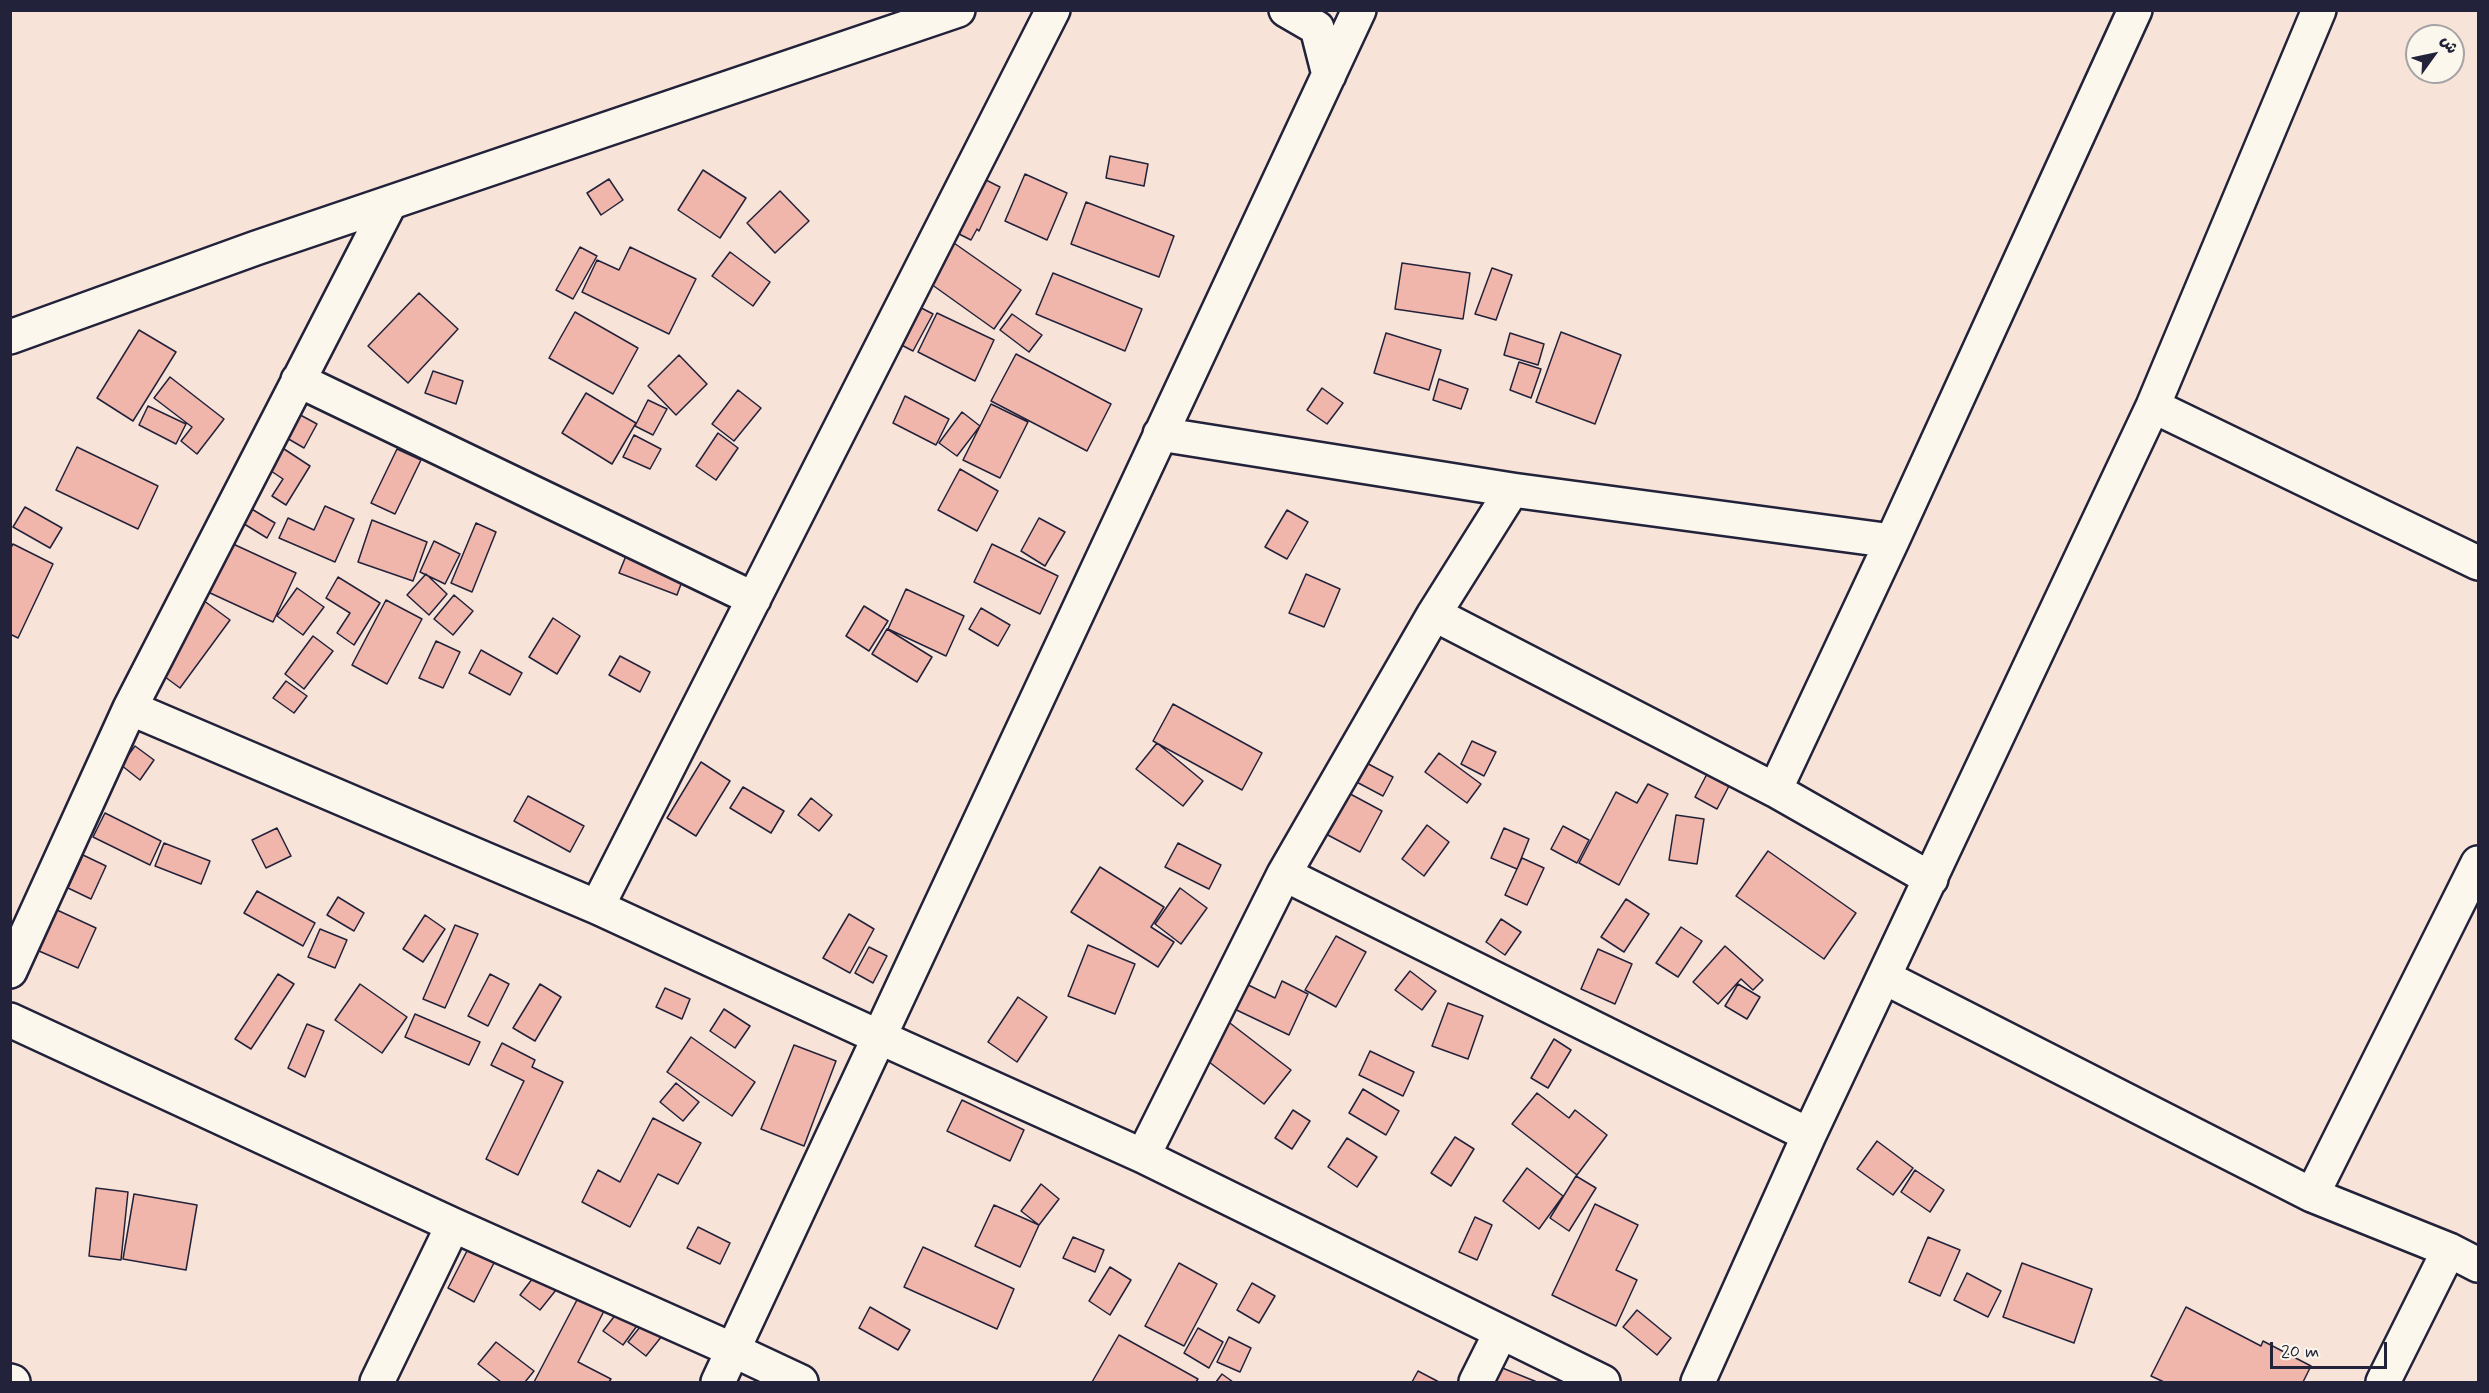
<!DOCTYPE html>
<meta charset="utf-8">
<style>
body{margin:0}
#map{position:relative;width:2489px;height:1393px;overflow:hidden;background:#f8e3d8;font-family:Mynerve,"Playpen Sans Arabic",sans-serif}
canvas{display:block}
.frame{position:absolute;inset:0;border:12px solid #22223b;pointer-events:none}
.north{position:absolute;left:2405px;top:24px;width:60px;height:60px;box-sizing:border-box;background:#fbf7ec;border:2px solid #a4a2a5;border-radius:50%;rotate:57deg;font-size:16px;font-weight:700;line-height:24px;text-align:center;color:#22223b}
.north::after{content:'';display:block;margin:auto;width:21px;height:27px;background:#22223b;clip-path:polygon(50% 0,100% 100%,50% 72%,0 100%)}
.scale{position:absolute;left:2270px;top:1342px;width:117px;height:27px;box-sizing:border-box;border:3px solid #22223b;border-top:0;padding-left:8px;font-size:18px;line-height:21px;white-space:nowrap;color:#22223b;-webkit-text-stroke:4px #fbf7ec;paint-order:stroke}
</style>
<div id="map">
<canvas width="2489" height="1393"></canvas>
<div class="frame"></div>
<div class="north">ش</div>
<div class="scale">20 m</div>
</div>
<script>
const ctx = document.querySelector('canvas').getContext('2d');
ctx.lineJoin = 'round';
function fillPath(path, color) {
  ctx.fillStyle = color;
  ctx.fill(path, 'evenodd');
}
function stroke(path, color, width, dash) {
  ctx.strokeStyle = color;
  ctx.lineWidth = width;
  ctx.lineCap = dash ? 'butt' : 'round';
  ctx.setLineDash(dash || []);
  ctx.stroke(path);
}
const building = new Path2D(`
 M1110,156L1148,164L1144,186L1106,178Z
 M703,170L746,198L720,238L678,210Z
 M968,171L1000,187L979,231L977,229L971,240L941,225Z
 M1025,174L1067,193L1047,240L1005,221Z
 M609,179L623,200L601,215L587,193Z
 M780,191L809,221L775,253L747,223Z
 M1086,202L1174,236L1159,277L1071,244Z
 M944,236L1021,290L994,329L917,274Z
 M580,247L597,256L573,299L556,290Z
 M630,247L696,279L669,334L582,292L597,260L619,270Z
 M730,252L770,282L753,306L712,276Z
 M1402,263L1470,273L1463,319L1395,309Z
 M1492,268L1512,275L1496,320L1475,314Z
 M1053,273L1142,309L1125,351L1036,314Z
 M419,293L458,329L408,383L368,346Z
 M908,301L933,314L913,351L888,338Z
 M575,312L638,348L613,394L549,358Z
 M937,313L994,340L975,381L918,352Z
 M1012,314L1042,335L1029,352L1000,330Z
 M139,330L176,352L133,421L97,398Z
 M1561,332L1621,355L1595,424L1536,402Z
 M1386,333L1441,350L1429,390L1374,373Z
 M1510,333L1544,344L1538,365L1504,355Z
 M1016,354L1111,404L1087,451L991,401Z
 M679,355L707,384L676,415L648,386Z
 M1519,362L1541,369L1531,398L1510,390Z
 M433,371L463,381L456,404L425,393Z
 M170,377L224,419L197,454L181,441L192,427L154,398Z
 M1439,379L1468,389L1461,409L1433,400Z
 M1322,388L1343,403L1327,424L1307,410Z
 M738,390L761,408L734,441L712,424Z
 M586,393L636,423L612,464L562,433Z
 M905,396L949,419L936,445L893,423Z
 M648,400L667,409L653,435L635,426Z
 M991,404L1028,422L1000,478L963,460Z
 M148,406L186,424L176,444L139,425Z
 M293,411L317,424L304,448L280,434Z
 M962,412L980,426L957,456L939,443Z
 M718,433L738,448L716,480L696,466Z
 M634,435L661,449L650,469L623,457Z
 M278,445L310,466L286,505L272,496L283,479L265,467Z
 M77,447L158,486L138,529L56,490Z
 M397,449L421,460L395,514L371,503Z
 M960,469L998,491L977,531L938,510Z
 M325,506L354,519L335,562L279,538L288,518L314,530Z
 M25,507L62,528L50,548L13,527Z
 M250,508L275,523L267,538L241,522Z
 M1287,510L1308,522L1287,559L1265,547Z
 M1039,518L1065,532L1045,566L1021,551Z
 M372,520L427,542L413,581L358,562Z
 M476,523L496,532L472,592L451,583Z
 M434,541L460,554L445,584L420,572Z
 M231,543L296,573L273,622L208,592Z
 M13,544L53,564L18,638L10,634V549Z
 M992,544L1058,576L1040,614L974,582Z
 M630,546L687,568L677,595L619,573Z
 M426,574L447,594L429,615L407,595Z
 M1306,574L1340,589L1324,627L1289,613Z
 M338,577L380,603L354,645L337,633L350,613L326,598Z
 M297,588L324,607L303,635L277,616Z
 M188,589L230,620L180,688L138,657Z
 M906,589L964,616L946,656L888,629Z
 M454,595L473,611L453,635L434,619Z
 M386,600L422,619L387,684L352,665Z
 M864,606L888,621L869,651L846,636Z
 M981,608L1010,625L998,646L969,629Z
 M553,618L580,636L557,674L529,657Z
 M887,629L932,657L917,682L872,654Z
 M313,636L333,651L304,689L285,674Z
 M436,641L460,652L443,688L419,678Z
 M481,650L522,673L510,695L469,673Z
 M620,656L650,672L640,692L609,675Z
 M286,681L307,696L294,713L273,698Z
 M1173,704L1262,753L1242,790L1153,741Z
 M1472,741L1496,752L1484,776L1461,764Z
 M1157,743L1203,781L1183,806L1136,769Z
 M135,746L154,760L140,780L121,765Z
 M1342,750L1393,777L1383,796L1332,769Z
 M1439,753L1481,784L1467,803L1425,772Z
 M701,762L730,781L696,836L667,818Z
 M1707,774L1729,786L1717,809L1695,797Z
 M1328,782L1382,811L1360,852L1307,824Z
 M1648,784L1668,794L1619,885L1579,863L1616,792L1637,803Z
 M743,787L784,811L771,833L730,808Z
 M528,796L584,826L570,852L514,821Z
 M811,798L832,815L819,831L798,815Z
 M105,813L161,841L150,865L93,837Z
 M1676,815L1704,819L1697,864L1669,860Z
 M1427,825L1449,842L1424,876L1402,859Z
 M1563,826L1589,840L1577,863L1551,849Z
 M277,828L291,856L266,868L252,840Z
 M1504,828L1529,839L1517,869L1491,858Z
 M164,843L210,861L201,884L155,866Z
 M1178,843L1221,865L1209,889L1165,867Z
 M1768,851L1856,913L1824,959L1736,896Z
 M83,855L106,866L91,899L68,888Z
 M1522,858L1544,868L1527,905L1505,895Z
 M1100,867L1164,907L1151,927L1174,942L1158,967L1071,912Z
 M1180,888L1207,908L1181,944L1155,924Z
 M257,891L315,923L303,946L244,913Z
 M338,897L364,913L354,931L327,915Z
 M1626,899L1649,914L1624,952L1601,937Z
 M57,910L96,928L78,968L39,951Z
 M849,914L874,929L850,973L823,958Z
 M425,915L445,929L423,962L403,949Z
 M1501,919L1521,932L1505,955L1486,942Z
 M455,925L478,934L445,1008L423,999Z
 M1681,927L1702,941L1678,977L1656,963Z
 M320,929L347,940L335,968L308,957Z
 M1336,936L1366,952L1336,1007L1305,990Z
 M1088,945L1135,964L1115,1014L1068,996Z
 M1725,946L1763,980L1753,990L1741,979L1718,1004L1693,982Z
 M869,947L887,956L873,983L855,973Z
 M1598,949L1632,964L1615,1004L1581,989Z
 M1410,971L1436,991L1422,1010L1395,990Z
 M278,974L294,984L251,1049L235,1039Z
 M490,974L509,984L488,1026L468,1016Z
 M1238,980L1275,998L1282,981L1308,994L1289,1035L1226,1005Z
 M360,984L407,1017L382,1053L335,1020Z
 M540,984L561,997L535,1041L513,1028Z
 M1738,984L1760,997L1747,1019L1725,1006Z
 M665,988L690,999L682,1019L656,1007Z
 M1018,997L1047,1017L1017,1062L988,1042Z
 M1448,1003L1483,1016L1468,1059L1432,1046Z
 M724,1009L750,1026L735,1048L710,1031Z
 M415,1014L480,1042L469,1065L405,1037Z
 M1226,1020L1291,1070L1264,1104L1200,1055Z
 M307,1024L324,1031L305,1077L288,1068Z
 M691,1037L755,1082L732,1116L667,1072Z
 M1554,1039L1571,1050L1548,1088L1531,1078Z
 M502,1043L535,1060L532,1067L563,1082L518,1175L486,1159L524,1081L491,1065Z
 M794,1045L836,1061L804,1146L761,1129Z
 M1370,1051L1414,1072L1403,1096L1359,1075Z
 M676,1083L699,1102L683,1121L660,1102Z
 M1363,1089L1399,1111L1386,1135L1349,1113Z
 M1537,1093L1569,1118L1575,1110L1607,1135L1577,1175L1512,1124Z
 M962,1100L1024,1130L1010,1161L947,1131Z
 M1293,1110L1310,1121L1292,1149L1275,1138Z
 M653,1118L701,1143L678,1184L658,1174L630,1227L582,1202L598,1170L620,1182Z
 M1455,1137L1474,1149L1451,1186L1431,1173Z
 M1347,1138L1377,1157L1357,1187L1328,1167Z
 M1877,1141L1913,1168L1893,1195L1857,1169Z
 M1527,1168L1563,1196L1539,1229L1503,1201Z
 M1915,1170L1944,1190L1930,1212L1901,1192Z
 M1576,1176L1596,1188L1569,1231L1550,1218Z
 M1041,1184L1059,1199L1039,1225L1021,1211Z
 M96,1188L128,1192L121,1260L89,1256Z
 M134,1194L197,1205L186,1270L123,1259Z
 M1595,1204L1638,1225L1616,1270L1637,1280L1616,1326L1552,1295Z
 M994,1205L1039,1225L1020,1267L975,1246Z
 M1475,1217L1492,1225L1477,1260L1459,1252Z
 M698,1227L730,1243L720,1264L687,1248Z
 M1073,1237L1104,1250L1095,1272L1063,1258Z
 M1928,1237L1960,1250L1940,1296L1909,1282Z
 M469,1247L495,1261L474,1302L448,1288Z
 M923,1247L1014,1289L997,1329L904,1287Z
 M1179,1263L1217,1284L1184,1346L1145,1326Z
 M2022,1263L2092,1289L2074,1343L2003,1317Z
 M1110,1267L1131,1280L1110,1315L1089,1301Z
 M1967,1273L2001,1291L1988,1317L1954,1300Z
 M536,1274L556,1290L540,1310L520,1295Z
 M1252,1283L1275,1296L1259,1323L1237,1310Z
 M578,1298L604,1311L578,1362L611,1379L609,1382H534Z
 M870,1307L910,1330L898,1350L859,1328Z
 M2186,1307L2261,1346L2263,1341L2311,1366L2303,1382H2164L2151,1376Z
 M620,1309L639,1323L623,1345L603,1331Z
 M1637,1310L1671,1338L1657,1355L1623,1327Z
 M644,1322L662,1336L646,1356L628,1342Z
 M1198,1328L1223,1342L1209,1368L1184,1353Z
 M1119,1335L1198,1379L1196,1382H1092Z
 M1229,1337L1251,1348L1240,1372L1217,1362Z
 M496,1342L534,1371L525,1382H501L478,1364Z
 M1500,1367L1537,1382H1493Z
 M1418,1371L1439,1382H1412Z
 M1222,1374L1233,1382H1216Z`);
fillPath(building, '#f0b5ab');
stroke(building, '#22223b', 1.5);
const street = new Path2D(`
 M1286,10L1317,28L1329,75
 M10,337L256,248L958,10
 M298,380L754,599
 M2153,406L2478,563
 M1160,434L1512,490L1892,541
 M1434,614L1775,790L1931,879
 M130,708L597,907L879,1037L1143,1156L1603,1382
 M1775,790L1892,541L2135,10
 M1284,874L1809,1135
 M597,907L1053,10
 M10,971L130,708L390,203
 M1884,977L2312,1195L2449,1250L2478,1265
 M10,1020L453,1225L733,1350L801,1382
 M1143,1156L1284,874L1434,614L1512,490
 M2312,1195L2478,863
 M10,1381L13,1382
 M377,1382L453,1225
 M718,1382L1359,10
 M1476,1382L1501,1332
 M1698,1382L1809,1135L2153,406L2319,10
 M2383,1382L2449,1250`);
stroke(street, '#22223b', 38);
stroke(street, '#fbf7ec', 33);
</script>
